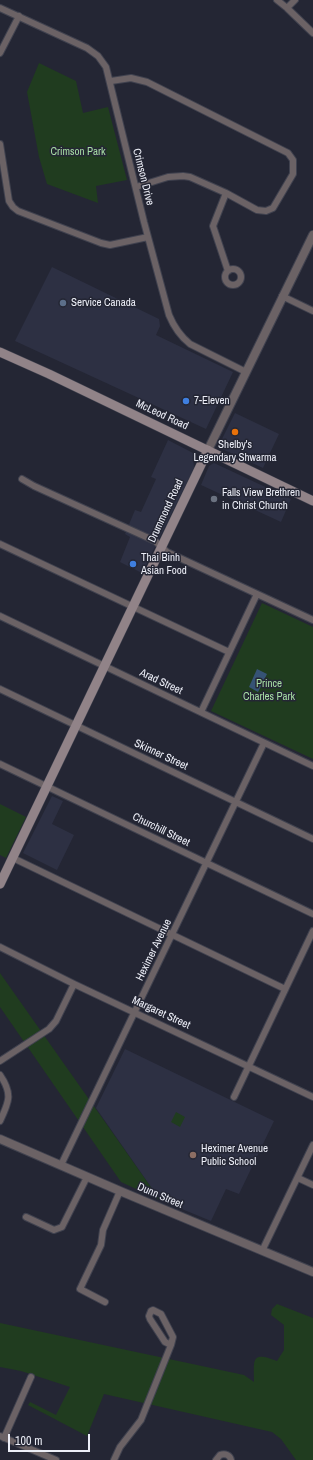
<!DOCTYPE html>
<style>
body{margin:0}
#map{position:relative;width:313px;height:1460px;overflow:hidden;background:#242634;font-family:"Archivo Narrow",sans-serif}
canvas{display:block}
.scale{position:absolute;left:8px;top:1434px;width:82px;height:18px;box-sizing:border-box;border:2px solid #eceef7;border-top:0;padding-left:5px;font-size:12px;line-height:14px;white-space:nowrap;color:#eceef7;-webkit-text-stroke:3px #242634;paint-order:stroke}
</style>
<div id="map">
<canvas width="313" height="1460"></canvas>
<div class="scale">100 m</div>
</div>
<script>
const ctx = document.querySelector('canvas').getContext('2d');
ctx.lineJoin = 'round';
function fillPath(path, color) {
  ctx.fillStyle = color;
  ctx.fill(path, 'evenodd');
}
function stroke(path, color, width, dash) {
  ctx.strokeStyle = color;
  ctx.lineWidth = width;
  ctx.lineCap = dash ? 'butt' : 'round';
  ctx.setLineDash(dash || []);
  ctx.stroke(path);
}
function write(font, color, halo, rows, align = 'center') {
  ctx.font = font + ' "Archivo Narrow",sans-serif';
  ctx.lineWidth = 3;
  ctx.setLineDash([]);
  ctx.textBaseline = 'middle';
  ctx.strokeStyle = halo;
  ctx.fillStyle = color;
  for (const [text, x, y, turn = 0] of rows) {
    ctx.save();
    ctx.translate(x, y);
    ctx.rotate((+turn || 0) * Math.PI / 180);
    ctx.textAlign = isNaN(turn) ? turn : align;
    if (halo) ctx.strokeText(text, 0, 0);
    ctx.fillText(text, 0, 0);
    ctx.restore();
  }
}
fillPath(new Path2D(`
 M52,267L159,319L160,326L156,335L233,372L206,429L15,341Z
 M235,413L279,434L263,468L222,449L219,445Z
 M168,440L193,453L194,468L142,573L120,562L130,537L125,534L135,510L141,512L156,479L151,477Z
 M214,463L291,499L281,522L201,485L209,466Z
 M52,796L63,801L52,824L74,835L57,870L23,853Z
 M125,1049L274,1121L239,1194L226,1189L211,1221L160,1200L96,1108Z`), '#2d3043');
fillPath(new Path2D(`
 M39,63L76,81L83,113L108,107L127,180L96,186L98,203L47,184L39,157L27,92Z
 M262,603L313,627V759L211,711Z
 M0,804L26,817L6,858L0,855Z
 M0,973L160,1200L121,1182L0,1007Z
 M176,1112L185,1117L180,1127L171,1122Z
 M277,1304L313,1318V1460H296L281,1439L272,1432L104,1394L87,1436L28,1405L30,1402L56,1415L70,1387L21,1371L0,1367V1323L244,1375L254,1382C254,1361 250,1350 277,1361L284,1350V1325L271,1315L272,1309Z`), '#203c1f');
fillPath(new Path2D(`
 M257,669L267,674L258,692L249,687Z`), '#365375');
const minor = new Path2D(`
 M277,0L287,8L313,33
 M0,8L87,48L98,56L106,67L144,222L169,315C174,327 180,336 190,344L246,372
 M287,8L295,0
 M0,53L19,16
 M111,81L131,78L147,82L288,153L293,160V174L273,208L266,211L257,210L226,193L190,177L183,176L168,177L136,187
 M0,144L9,201L13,207L18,211L101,243L110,245L148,237
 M226,193L213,226L228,271
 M225 277a8 8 0 1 1 16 0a8 8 0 1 1-16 0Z
 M282,296L313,311
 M22,479L34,486L155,541L167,552L313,620
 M0,544L229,652
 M0,616L313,766
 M0,689L313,839
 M201,712L257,594
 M0,764L313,914
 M13,858L285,989
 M0,947L74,984L313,1097
 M0,1061L49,1029L56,1021L74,984
 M0,1075C13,1094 9,1102 0,1121
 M234,1097L313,931
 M61,1165L264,743
 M298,1178L313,1185
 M26,1217L54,1230L62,1227L87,1177
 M262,1251L313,1145
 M105,1302L80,1289L101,1245L103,1230L120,1191
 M0,1436L56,1460
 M4,1438L31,1377
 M114,1460L120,1447L141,1420L171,1345L173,1337L161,1314L153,1310L151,1311L149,1316L150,1319L165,1342L171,1345
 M216,1460L220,1455C225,1453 230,1455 231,1460`);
const tertiary = new Path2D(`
 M208,450L313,235
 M0,1139L120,1191L313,1272`);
const secondary = new Path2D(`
 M0,352L49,374L313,501
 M0,884L208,450`);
stroke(minor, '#40424f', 8);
stroke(tertiary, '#40424f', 10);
stroke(secondary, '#40424f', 10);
stroke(minor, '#6b6265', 6);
stroke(tertiary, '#6b6265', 8);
stroke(secondary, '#918388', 9);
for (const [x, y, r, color] of [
 [63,303,4,"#5c6f8a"],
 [186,401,4,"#3f7fe0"],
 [235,432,4,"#e8710a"],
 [214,499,4,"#6b7280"],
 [133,564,4,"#3f7fe0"],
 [193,1155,4,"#8d6e63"]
]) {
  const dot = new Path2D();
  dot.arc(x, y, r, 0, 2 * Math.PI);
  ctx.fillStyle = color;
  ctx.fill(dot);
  stroke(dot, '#242634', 1.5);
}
write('11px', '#a7dea4', '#242634', [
 ["Crimson Park",78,152],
 ["Prince",269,684],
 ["Charles Park",269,697]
]);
write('11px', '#eceef7', '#242634', [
 ["Crimson Drive",143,177,76],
 ["McLeod Road",162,415,25],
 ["Drummond Road",166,511,-65],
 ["Arad Street",161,682,25],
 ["Skinner Street",161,755,25],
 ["Churchill Street",161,830,26],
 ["Heximer Avenue",154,950,-64],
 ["Margaret Street",161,1013,25],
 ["Dunn Street",160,1196,23]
]);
write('11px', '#eceef7', '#242634', [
 ["Service Canada",71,303],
 ["7-Eleven",194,401],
 ["Shelby's",235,445,"center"],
 ["Legendary Shwarma",235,458,"center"],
 ["Falls View Brethren",222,493],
 ["in Christ Church",222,506],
 ["Thai Binh",141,558],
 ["Asian Food",141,571],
 ["Heximer Avenue",201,1149],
 ["Public School",201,1162]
], 'left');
</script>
